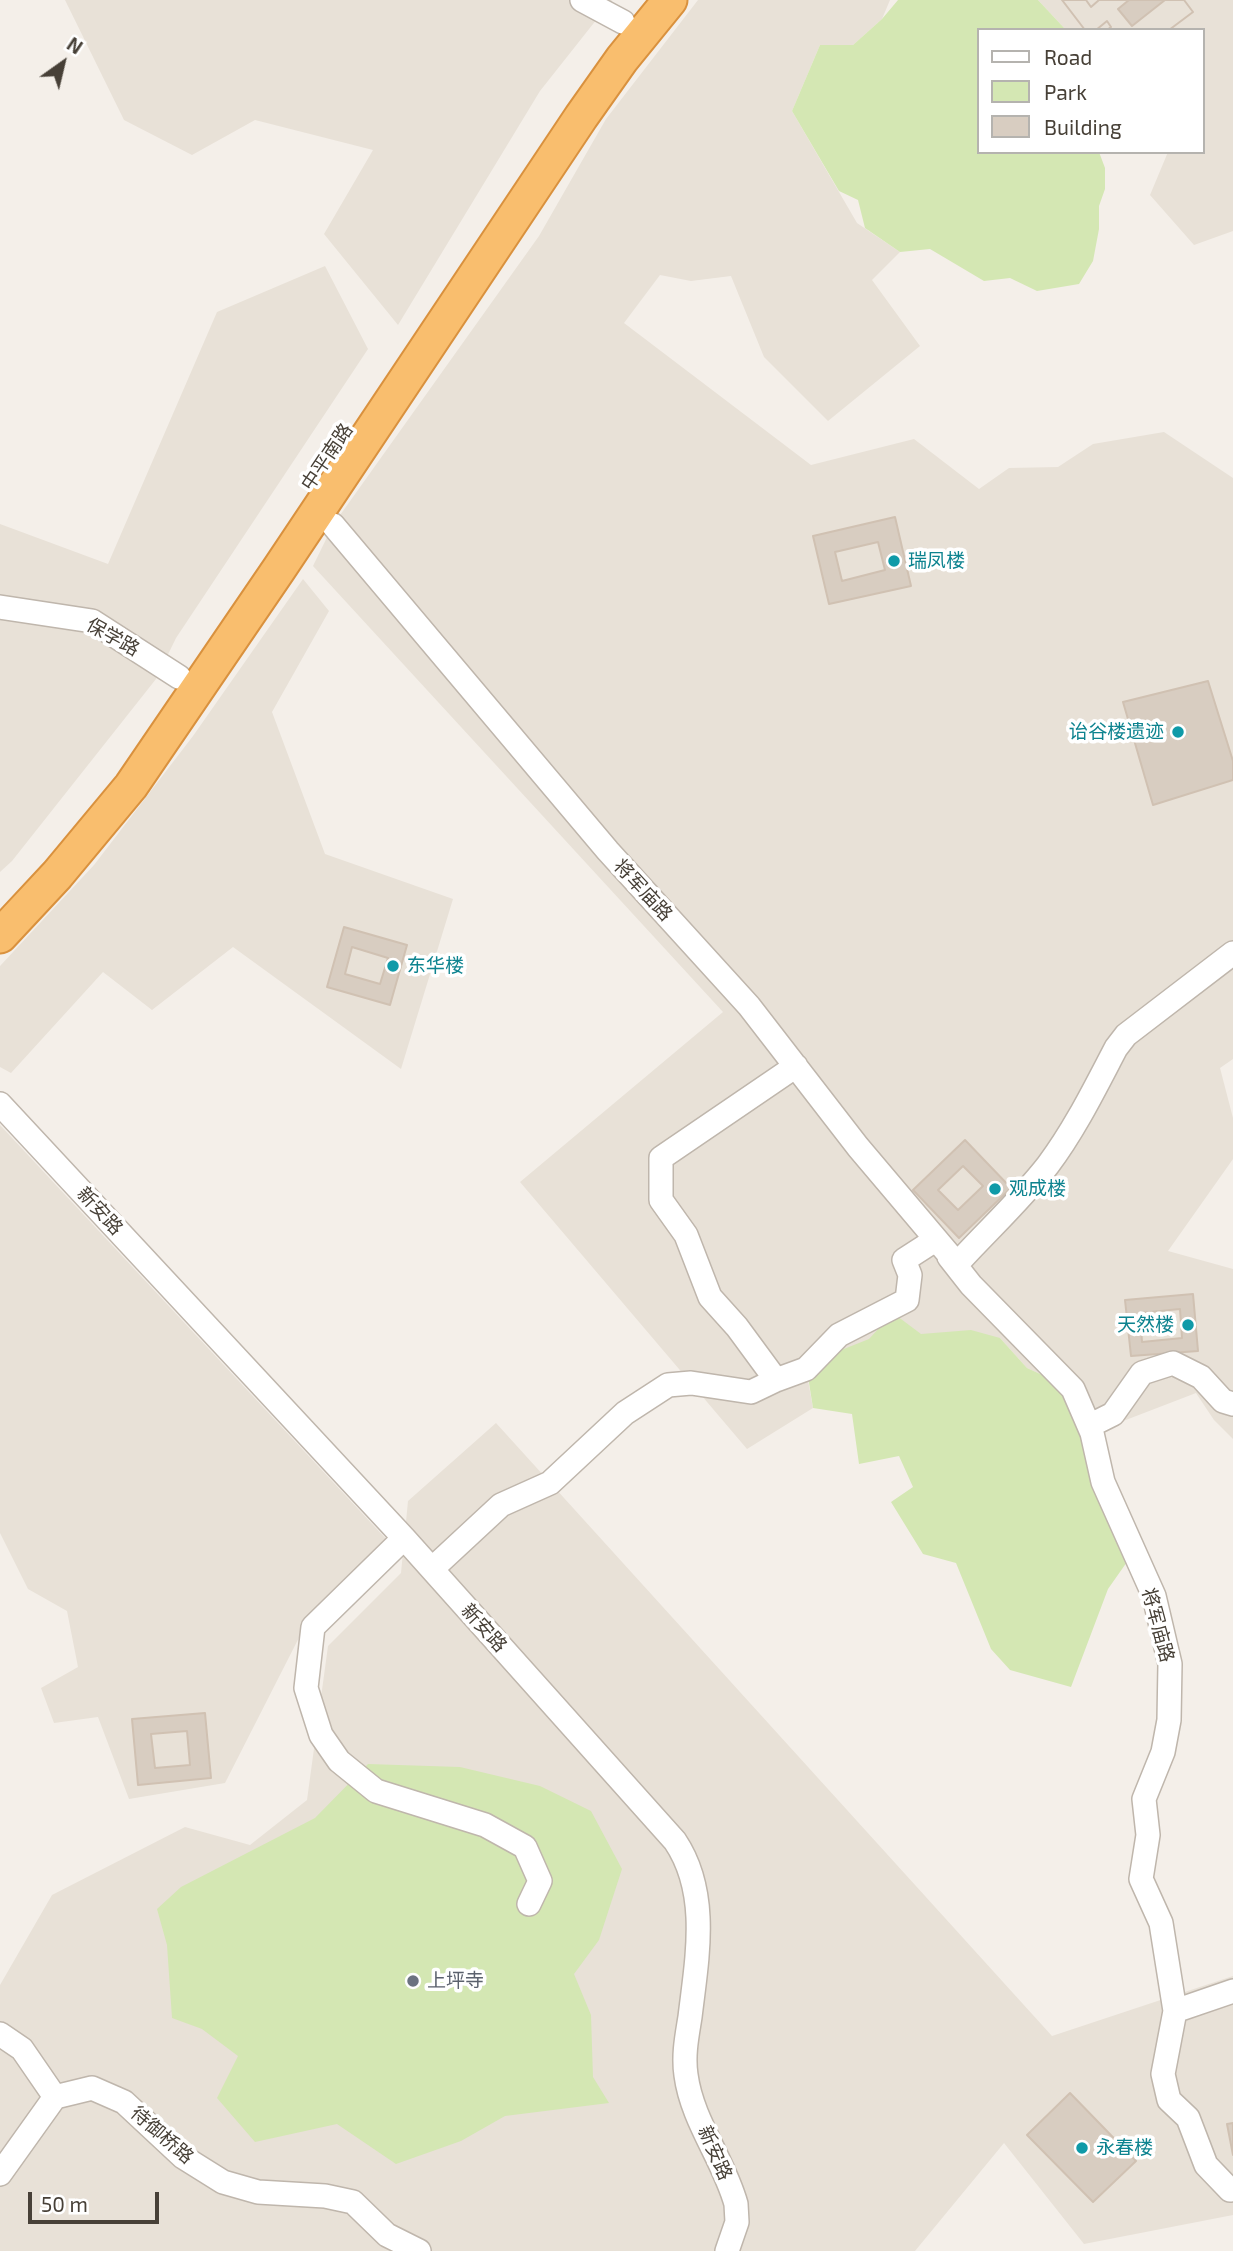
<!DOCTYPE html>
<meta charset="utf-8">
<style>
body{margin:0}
#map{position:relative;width:1233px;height:2251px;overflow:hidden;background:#f4efe9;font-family:"Exo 2",sans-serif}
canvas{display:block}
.legend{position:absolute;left:977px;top:28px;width:228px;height:126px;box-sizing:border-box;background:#fff;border:2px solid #b5b3af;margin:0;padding:9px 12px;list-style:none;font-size:21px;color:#474037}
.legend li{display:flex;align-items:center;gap:14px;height:35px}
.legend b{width:35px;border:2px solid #b5b3af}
.north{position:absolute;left:28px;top:28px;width:70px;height:70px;-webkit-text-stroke:5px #fff;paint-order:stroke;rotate:34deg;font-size:19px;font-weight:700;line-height:28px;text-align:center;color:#474037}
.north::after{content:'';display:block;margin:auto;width:24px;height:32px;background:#474037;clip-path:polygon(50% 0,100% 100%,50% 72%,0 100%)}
.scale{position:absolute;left:28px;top:2192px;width:131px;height:32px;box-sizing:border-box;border:4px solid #474037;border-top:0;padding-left:9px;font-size:21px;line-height:24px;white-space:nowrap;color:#474037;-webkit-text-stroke:5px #fff;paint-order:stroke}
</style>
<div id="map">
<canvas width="1233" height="2251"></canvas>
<ul class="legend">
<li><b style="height:9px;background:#fff"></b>Road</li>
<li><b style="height:19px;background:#d4e7b3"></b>Park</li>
<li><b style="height:19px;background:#d8cdc1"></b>Building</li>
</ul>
<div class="north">N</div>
<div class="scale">50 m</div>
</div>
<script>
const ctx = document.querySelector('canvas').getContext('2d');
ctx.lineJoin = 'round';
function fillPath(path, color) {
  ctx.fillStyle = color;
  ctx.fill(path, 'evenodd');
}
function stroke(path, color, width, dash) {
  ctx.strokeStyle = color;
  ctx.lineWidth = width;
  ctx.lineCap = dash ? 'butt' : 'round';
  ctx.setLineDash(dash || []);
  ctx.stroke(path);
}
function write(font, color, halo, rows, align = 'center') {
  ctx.font = font + ' "Exo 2","Noto Sans SC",sans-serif';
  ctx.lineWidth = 7;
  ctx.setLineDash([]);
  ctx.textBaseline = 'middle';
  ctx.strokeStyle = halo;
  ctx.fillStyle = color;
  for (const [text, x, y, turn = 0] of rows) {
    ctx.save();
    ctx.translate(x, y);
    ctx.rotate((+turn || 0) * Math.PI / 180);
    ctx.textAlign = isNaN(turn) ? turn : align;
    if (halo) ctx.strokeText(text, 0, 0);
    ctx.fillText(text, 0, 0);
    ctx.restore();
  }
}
fillPath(new Path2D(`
 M65,0H612L540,91L398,325L324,234L373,150L255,120L192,155L124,120Z
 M698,0H890L882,19L853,45H820L792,111L857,223L900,252L872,280L920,346L828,421L764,357L731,276L691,281L660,275L624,323L811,465L914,439L979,489L1009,468L1058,467L1093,444L1164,432L1233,478V1059L1220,1068L1233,1118V1159L1168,1251L1233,1269V1439L1214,1420L1196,1393L1092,1433L1072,1389L1027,1368L1000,1338L806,1369L813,1408L747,1449L520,1182L723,1012L313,566L333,525L539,236L606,119Z
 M1038,0H1233V231L1194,245L1150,195L1168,152H1203V30H1066Z
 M325,266L368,349L176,638L156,679L12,861L0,872V524L108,564L217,312Z
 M303,579L329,611L272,712L325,854L453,899L401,1069L233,947L152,1010L103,972L11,1073L0,1067V966L94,865L193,736Z
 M0,1125L388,1541L310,1616L225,1783L129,1799L98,1717L54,1723L41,1688L78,1667L67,1611L28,1589L0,1533Z
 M496,1423L1052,2036L1233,1976V2215L1084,2244L1004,2143L915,2251H0V1985L52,1895L185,1827L250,1845L307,1800L328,1646L401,1573L408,1501Z`), '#e8e1d7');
fillPath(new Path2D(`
 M898,0H1038L1066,30H979V152H1099L1105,168V189L1099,206V229L1093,261L1079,284L1037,291L1010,278L984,281L930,249L900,252L865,228L858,200L839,191L792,111L820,45H853L882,19Z
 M893,1313L921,1334L971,1330L1000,1338L1027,1368L1073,1389L1134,1552L1108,1589L1071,1687L1010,1670L991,1649L956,1563L923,1554L891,1502L913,1487L899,1456L859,1464L852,1414L813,1408L806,1364L869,1339Z
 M368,1764L460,1767L540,1786L591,1811L622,1869L599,1940L574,1974L591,2015L593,2077L609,2103L505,2116L461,2141L396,2164L337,2124L255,2142L217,2098L238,2056L202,2029L172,2018L167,1945L157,1909L181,1887L315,1818Z`), '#d4e7b3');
const building = new Path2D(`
 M1062,0H1086L1091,7L1099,0H1129L1118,9L1132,26L1165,0H1184L1193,12L1169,30H1107L1111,27L1107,21L1096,30H1085Z
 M1062,0H1086L1091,7L1099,0H1184L1193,12L1169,30H1107L1111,27L1107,21L1096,30H1085Z
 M895,517L911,586L829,604L813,536ZM878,542L885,570L842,581L835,552Z
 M1208,681L1233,761V780L1153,805L1123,702Z
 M344,927L407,945L390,1005L327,987ZM352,947L388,958L380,984L345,974Z
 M965,1140L1011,1188L959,1238L913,1190ZM963,1166L983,1186L958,1210L938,1190Z
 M1193,1294L1198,1351L1131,1356L1125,1300ZM1180,1309L1182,1338L1142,1342L1140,1313Z
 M205,1713L211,1778L138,1785L132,1719ZM187,1731L190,1765L155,1768L151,1734Z
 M1070,2093L1136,2161L1093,2202L1027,2135Z
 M1233,2123V2155L1227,2124Z`);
fillPath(building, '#d8cdc1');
stroke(building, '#d0c1b2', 2);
const minor = new Path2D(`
 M582,0L623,22
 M333,525L608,851L749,1006L858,1147L957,1264C987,1231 1020,1201 1048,1165C1075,1129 1095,1088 1116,1048L1126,1035L1233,953
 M0,607L92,621L179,677
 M796,1066L661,1158V1200L686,1235L710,1297L737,1327L776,1380L806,1369L839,1335L907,1300L910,1275L904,1260L935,1240
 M0,1104L404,1538L675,1841C710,1893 697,1958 690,2017C687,2036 683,2055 686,2075C692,2121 724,2160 736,2204L737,2222L727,2251
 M949,1257L971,1285L1073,1389L1092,1433L1103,1482L1154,1596L1170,1664L1169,1720L1163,1752L1144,1799L1148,1835L1141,1879L1161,1923L1175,2011L1163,2074L1169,2100L1188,2118L1206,2165L1230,2190
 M1089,1426L1113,1414L1142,1373L1173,1363L1201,1377L1223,1401L1233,1404
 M404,1538L313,1627L306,1688L321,1735L339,1761L376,1791L485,1825L525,1847L540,1881L529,1904
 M432,1569L501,1505L550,1483L625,1413L668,1385L691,1383L751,1392L776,1380
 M1175,2011L1233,1991
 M0,2034L22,2049L55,2097L92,2088L124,2102L183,2157L223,2182L258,2192L325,2196L353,2202L387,2235L419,2251
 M0,2174L55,2097`);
const highway = new Path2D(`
 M0,936L57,875L131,786L279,569L581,117L622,59L670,0`);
stroke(minor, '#bfb6ac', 26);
stroke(highway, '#d9913e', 37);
stroke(minor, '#fff', 23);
stroke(highway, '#f9be6e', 33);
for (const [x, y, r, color] of [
 [894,561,7,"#0f9aa8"],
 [1178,732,7,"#0f9aa8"],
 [393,966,7,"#0f9aa8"],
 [995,1189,7,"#0f9aa8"],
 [1188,1325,7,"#0f9aa8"],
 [413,1981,7,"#6b7280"],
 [1082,2148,7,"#0f9aa8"]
]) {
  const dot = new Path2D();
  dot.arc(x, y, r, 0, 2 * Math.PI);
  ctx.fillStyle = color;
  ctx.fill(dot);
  stroke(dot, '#fff', 2.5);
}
write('19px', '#474037', '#fff', [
 ["中平南路",327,457,-56],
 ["保学路",113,637,29],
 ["将军庙路",643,890,47],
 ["新安路",100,1211,47],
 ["将军庙路",1158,1625,75],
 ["新安路",484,1628,48],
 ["待御桥路",162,2135,41],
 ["新安路",715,2153,66]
]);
write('19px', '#0d838f', '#fff', [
 ["瑞凤楼",908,561],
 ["诒谷楼遗迹",1164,732,"right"],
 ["东华楼",407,966],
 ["观成楼",1009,1189],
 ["天然楼",1174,1325,"right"],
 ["永春楼",1096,2148]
], 'left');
write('19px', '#5b616d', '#fff', [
 ["上坪寺",427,1981]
], 'left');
</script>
